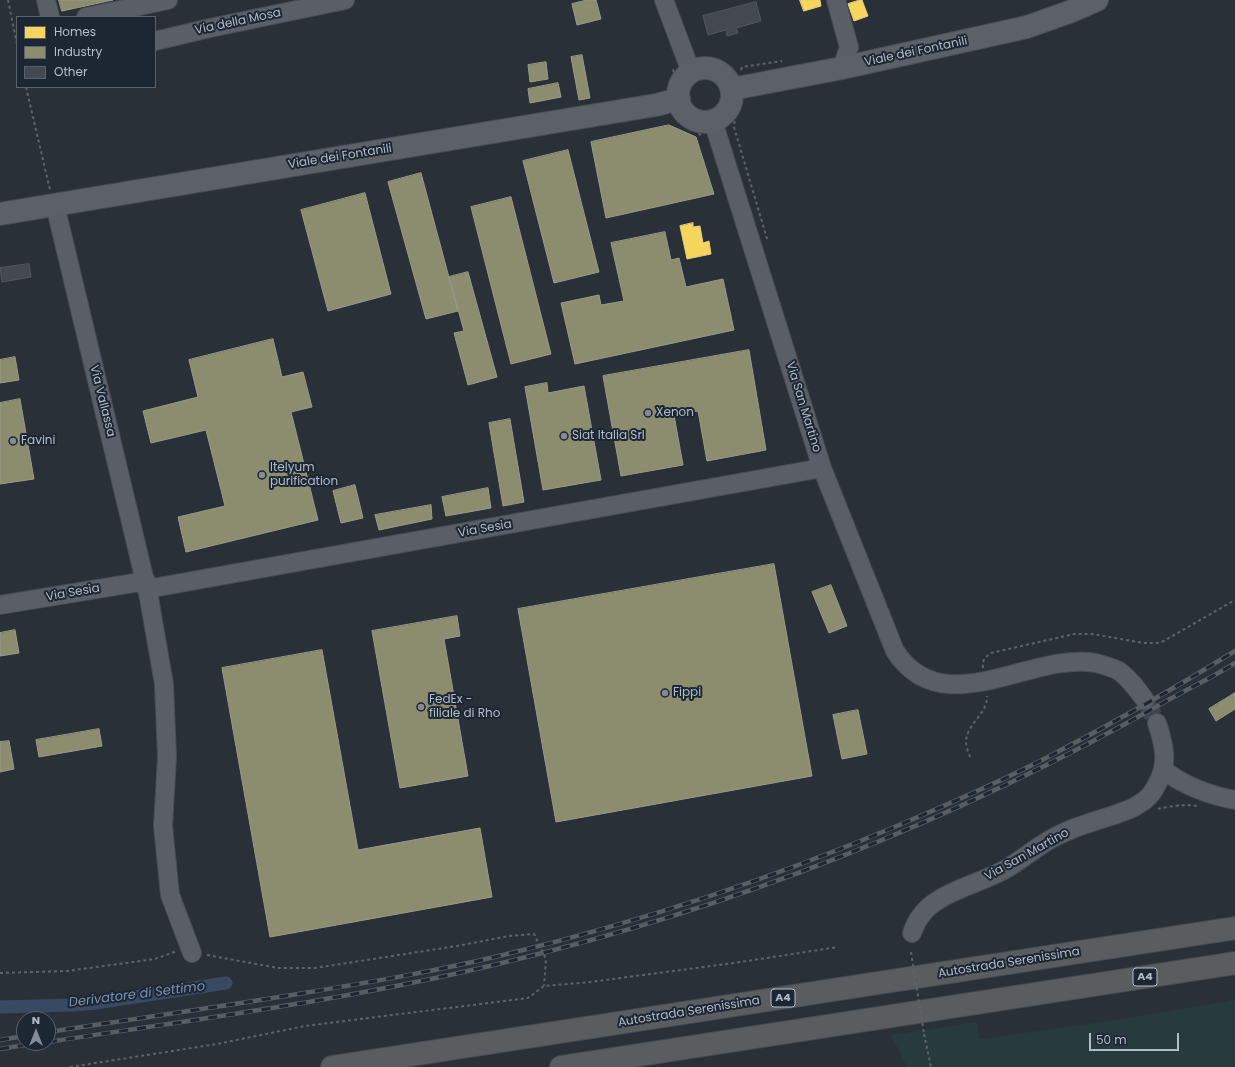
<!DOCTYPE html>
<style>
body{margin:0}
#map{position:relative;width:1235px;height:1067px;overflow:hidden;background:#2a3038;font-family:Poppins,sans-serif}
canvas{display:block}
.legend{position:absolute;left:16px;top:16px;width:140px;height:72px;box-sizing:border-box;background:#1d2633;border:1px solid #59626f;margin:0;padding:5px 7px;list-style:none;font-size:12px;color:#b4bcc9}
.legend li{display:flex;align-items:center;gap:8px;height:20px}
.legend b{width:20px;border:1px solid #59626f}
.north{position:absolute;left:16px;top:1011px;width:40px;height:40px;box-sizing:border-box;background:#1d2633;border:1px solid #59626f;border-radius:50%;rotate:0deg;font-size:11px;font-weight:700;line-height:16px;text-align:center;color:#b4bcc9}
.north::after{content:'';display:block;margin:auto;width:14px;height:18px;background:#848b96;clip-path:polygon(50% 0,100% 100%,50% 72%,0 100%)}
.scale{position:absolute;left:1089px;top:1033px;width:90px;height:18px;box-sizing:border-box;border:2px solid #b4bcc9;border-top:0;padding-left:5px;font-size:12px;line-height:14px;white-space:nowrap;color:#b4bcc9;-webkit-text-stroke:3px #1d2633;paint-order:stroke}
</style>
<div id="map">
<canvas width="1235" height="1067"></canvas>
<ul class="legend">
<li><b style="height:11px;background:#f6d55c"></b>Homes</li>
<li><b style="height:11px;background:#8c8c6e"></b>Industry</li>
<li><b style="height:11px;background:#444950"></b>Other</li>
</ul>
<div class="north">N</div>
<div class="scale">50 m</div>
</div>
<script>
const ctx = document.querySelector('canvas').getContext('2d');
ctx.lineJoin = 'round';
function fillPath(path, color) {
  ctx.fillStyle = color;
  ctx.fill(path, 'evenodd');
}
function stroke(path, color, width, dash) {
  ctx.strokeStyle = color;
  ctx.lineWidth = width;
  ctx.lineCap = dash ? 'butt' : 'round';
  ctx.setLineDash(dash || []);
  ctx.stroke(path);
}
function write(font, color, halo, rows, align = 'center') {
  ctx.font = font + ' Poppins,sans-serif';
  ctx.lineWidth = 4;
  ctx.setLineDash([]);
  ctx.textBaseline = 'middle';
  ctx.strokeStyle = halo;
  ctx.fillStyle = color;
  for (const [text, x, y, turn = 0] of rows) {
    ctx.save();
    ctx.translate(x, y);
    ctx.rotate((+turn || 0) * Math.PI / 180);
    ctx.textAlign = isNaN(turn) ? turn : align;
    if (halo) ctx.strokeText(text, 0, 0);
    ctx.fillText(text, 0, 0);
    ctx.restore();
  }
}
fillPath(new Path2D(`
 M1235,1000V1067H907L891,1035L977,1022L980,1039L1122,1019Z`), '#273a3e');
const homes = new Path2D(`
 M800,0H820L821,6L804,11Z
 M860,0H862L868,16L854,21L848,4Z
 M693,223V227L700,226L703,243L709,241L711,254L687,259L680,226Z`);
fillPath(homes, '#f6d55c');
stroke(homes, '#e2ce7d', 1);
const industry = new Path2D(`
 M59,0H113L62,11Z
 M587,0H596L601,19L577,25L572,4Z
 M582,55L590,98L579,100L571,57Z
 M546,62L548,79L530,82L528,65Z
 M558,83L561,97L530,103L528,89Z
 M669,125L696,137L714,194L606,218L591,142Z
 M568,150L599,272L554,283L523,161Z
 M421,173L458,311L426,319L388,182Z
 M365,193L391,294L328,311L301,210Z
 M511,197L551,354L511,364L471,207Z
 M665,232L671,260L679,258L686,287L723,279L734,330L575,364L561,303L599,295L601,305L624,301L611,243Z
 M468,272L497,377L468,385L454,333L464,331L449,277Z
 M273,339L282,377L303,372L312,407L291,412L318,520L186,552L178,517L225,506L206,430L151,443L143,411L198,397L189,360Z
 M749,350L766,450L707,461L698,411L674,415L683,465L621,476L603,376Z
 M15,357L19,380L0,383V360Z
 M547,383L548,393L584,386L601,480L543,490L525,387Z
 M20,399L34,479L0,484V403Z
 M510,419L524,502L503,506L489,423Z
 M355,485L363,518L341,523L333,491Z
 M488,488L491,508L446,516L442,497Z
 M431,505L432,519L379,530L375,515Z
 M774,564L812,776L556,822L518,609Z
 M831,585L847,626L829,633L812,592Z
 M457,616L460,636L444,639L468,776L400,788L372,631Z
 M15,630L19,653L0,656V633Z
 M322,650L358,850L480,828L492,897L270,937L222,668Z
 M1235,693V709L1216,721L1209,709Z
 M858,710L867,754L842,759L833,715Z
 M99,729L102,746L39,757L36,740Z
 M9,741L14,769L0,772V742Z`);
fillPath(industry, '#8c8c6e');
stroke(industry, '#989a89', 1);
stroke(new Path2D(`
 M0,1007L73,1005L96,1003L226,983`), '#384963', 13);
const building = new Path2D(`
 M756,2L761,21L736,28L738,33L727,36L726,30L708,35L703,16Z
 M29,264L31,277L2,282L0,268Z`);
fillPath(building, '#444950');
stroke(building, '#52575f', 1);
stroke(new Path2D(`
 M1145,700L1157,723`), '#3f454e', 18, [18, 9]);
const minor = new Path2D(`
 M46,0L50,17
 M664,0L691,72
 M836,0L849,47L842,68
 M86,17L168,0
 M155,41L210,28L345,0
 M713,121L822,468L895,651C943,725 1031,651 1096,663C1103,665 1112,667 1119,671C1130,679 1137,689 1145,700
 M55,205L149,598L164,684L167,757L163,826L170,895L192,953
 M147,589L822,468
 M0,605L146,581
 M1163,769C1181,785 1212,796 1235,800
 M912,933C914,928 916,922 920,917C935,893 979,884 1004,870C1024,859 1041,842 1063,833C1080,825 1099,820 1117,814C1124,811 1133,809 1139,804C1147,800 1153,793 1157,784C1169,764 1164,744 1157,723`);
const major = new Path2D(`
 M678 95a27 27 0 1 1 54 0a27 27 0 1 1-54 0Z
 M732,89L842,68L1027,27L1072,11L1097,0
 M0,214L656,105L679,99`);
const highway = new Path2D(`
 M332,1067L1235,928
 M561,1067L1235,963`);
stroke(minor, '#484c53', 20);
stroke(major, '#484c55', 24);
stroke(highway, '#474c53', 24);
stroke(new Path2D(`
 M8,0L17,44
 M703,64L713,65L728,73
 M741,70L742,67L782,61
 M672,83L675,80L673,69
 M26,87L50,190
 M738,105H736L734,127L768,242
 M675,118L691,122L701,136
 M983,668C982,660 985,657 991,653L1074,634H1092L1144,643H1157L1164,641L1235,600
 M970,757C968,752 966,746 966,741C967,724 988,713 987,696
 M1158,809C1170,806 1185,804 1197,806
 M207,955L278,968H315L457,946L509,936L534,934L546,959L544,986
 M0,973L67,971L155,959L177,951
 M924,1034L931,1067
 M70,1067L217,1044L305,1026L528,998L544,986L590,982L734,963L838,947`), '#5d636a', 2, [3, 3]);
stroke(minor, '#5a5e66', 18);
stroke(major, '#5c6168', 22);
stroke(highway, '#5a5d60', 22);
const rail = new Path2D(`
 M48,1032C133,1019 219,1007 304,993C371,982 437,971 503,955C640,922 774,878 904,823C951,803 997,783 1042,760C1108,726 1172,690 1235,651
 M0,1040L24,1036
 M48,1042C200,1019 353,999 502,963C733,908 956,820 1163,703C1187,689 1212,678 1235,663
 M0,1049L38,1043`);
stroke(rail, '#595d64', 4.5);
stroke(rail, '#1d2633', 3, [9]);
stroke(new Path2D(`
 M911,952L924,1034`), '#5d636a', 2, [3, 3]);
for (const [x, y, r, color] of [
 [648,413,4,"#848b96"],
 [564,436,4,"#848b96"],
 [13,441,4,"#848b96"],
 [262,475,4,"#848b96"],
 [665,693,4,"#848b96"],
 [421,707,4,"#848b96"]
]) {
  const dot = new Path2D();
  dot.arc(x, y, r, 0, 2 * Math.PI);
  ctx.fillStyle = color;
  ctx.fill(dot);
  stroke(dot, '#1d2633', 1.5);
}
for (const [x, y, w] of [
 [1145,977,24],
 [783,998,24]
]) {
  const box = new Path2D();
  box.roundRect(x - w / 2, y - 9, w, 18, 3);
  ctx.fillStyle = '#1d2633';
  ctx.fill(box);
  stroke(box, '#b4bcc9', 1);
}
write('bold 11px', '#b4bcc9', null, [
 ["A4",1145,977],
 ["A4",783,998]
]);
write('12px', '#b4bcc9', '#1d2633', [
 ["Via della Mosa",238,22,-12],
 ["Viale dei Fontanili",916,52,-12],
 ["Viale dei Fontanili",340,157,-9],
 ["Via Vallassa",102,401,76],
 ["Via San Martino",803,407,73],
 ["Via Sesia",485,529,-10],
 ["Via Sesia",73,593,-10],
 ["Via San Martino",1027,855,-29],
 ["Autostrada Serenissima",1009,963,-9],
 ["Autostrada Serenissima",689,1012,-9]
]);
write('12px', '#b4bcc9', '#1d2633', [
 ["Xenon",656,413],
 ["Siat Italia Srl",572,436],
 ["Favini",21,441],
 ["Itelyum",270,468],
 ["purification",270,482],
 ["Fippi",673,693],
 ["FedEx -",429,700],
 ["filiale di Rho",429,714]
], 'left');
write('italic 13px', '#7c92b1', '#1d2633', [
 ["Derivatore di Settimo",137,995,-7]
]);
</script>
